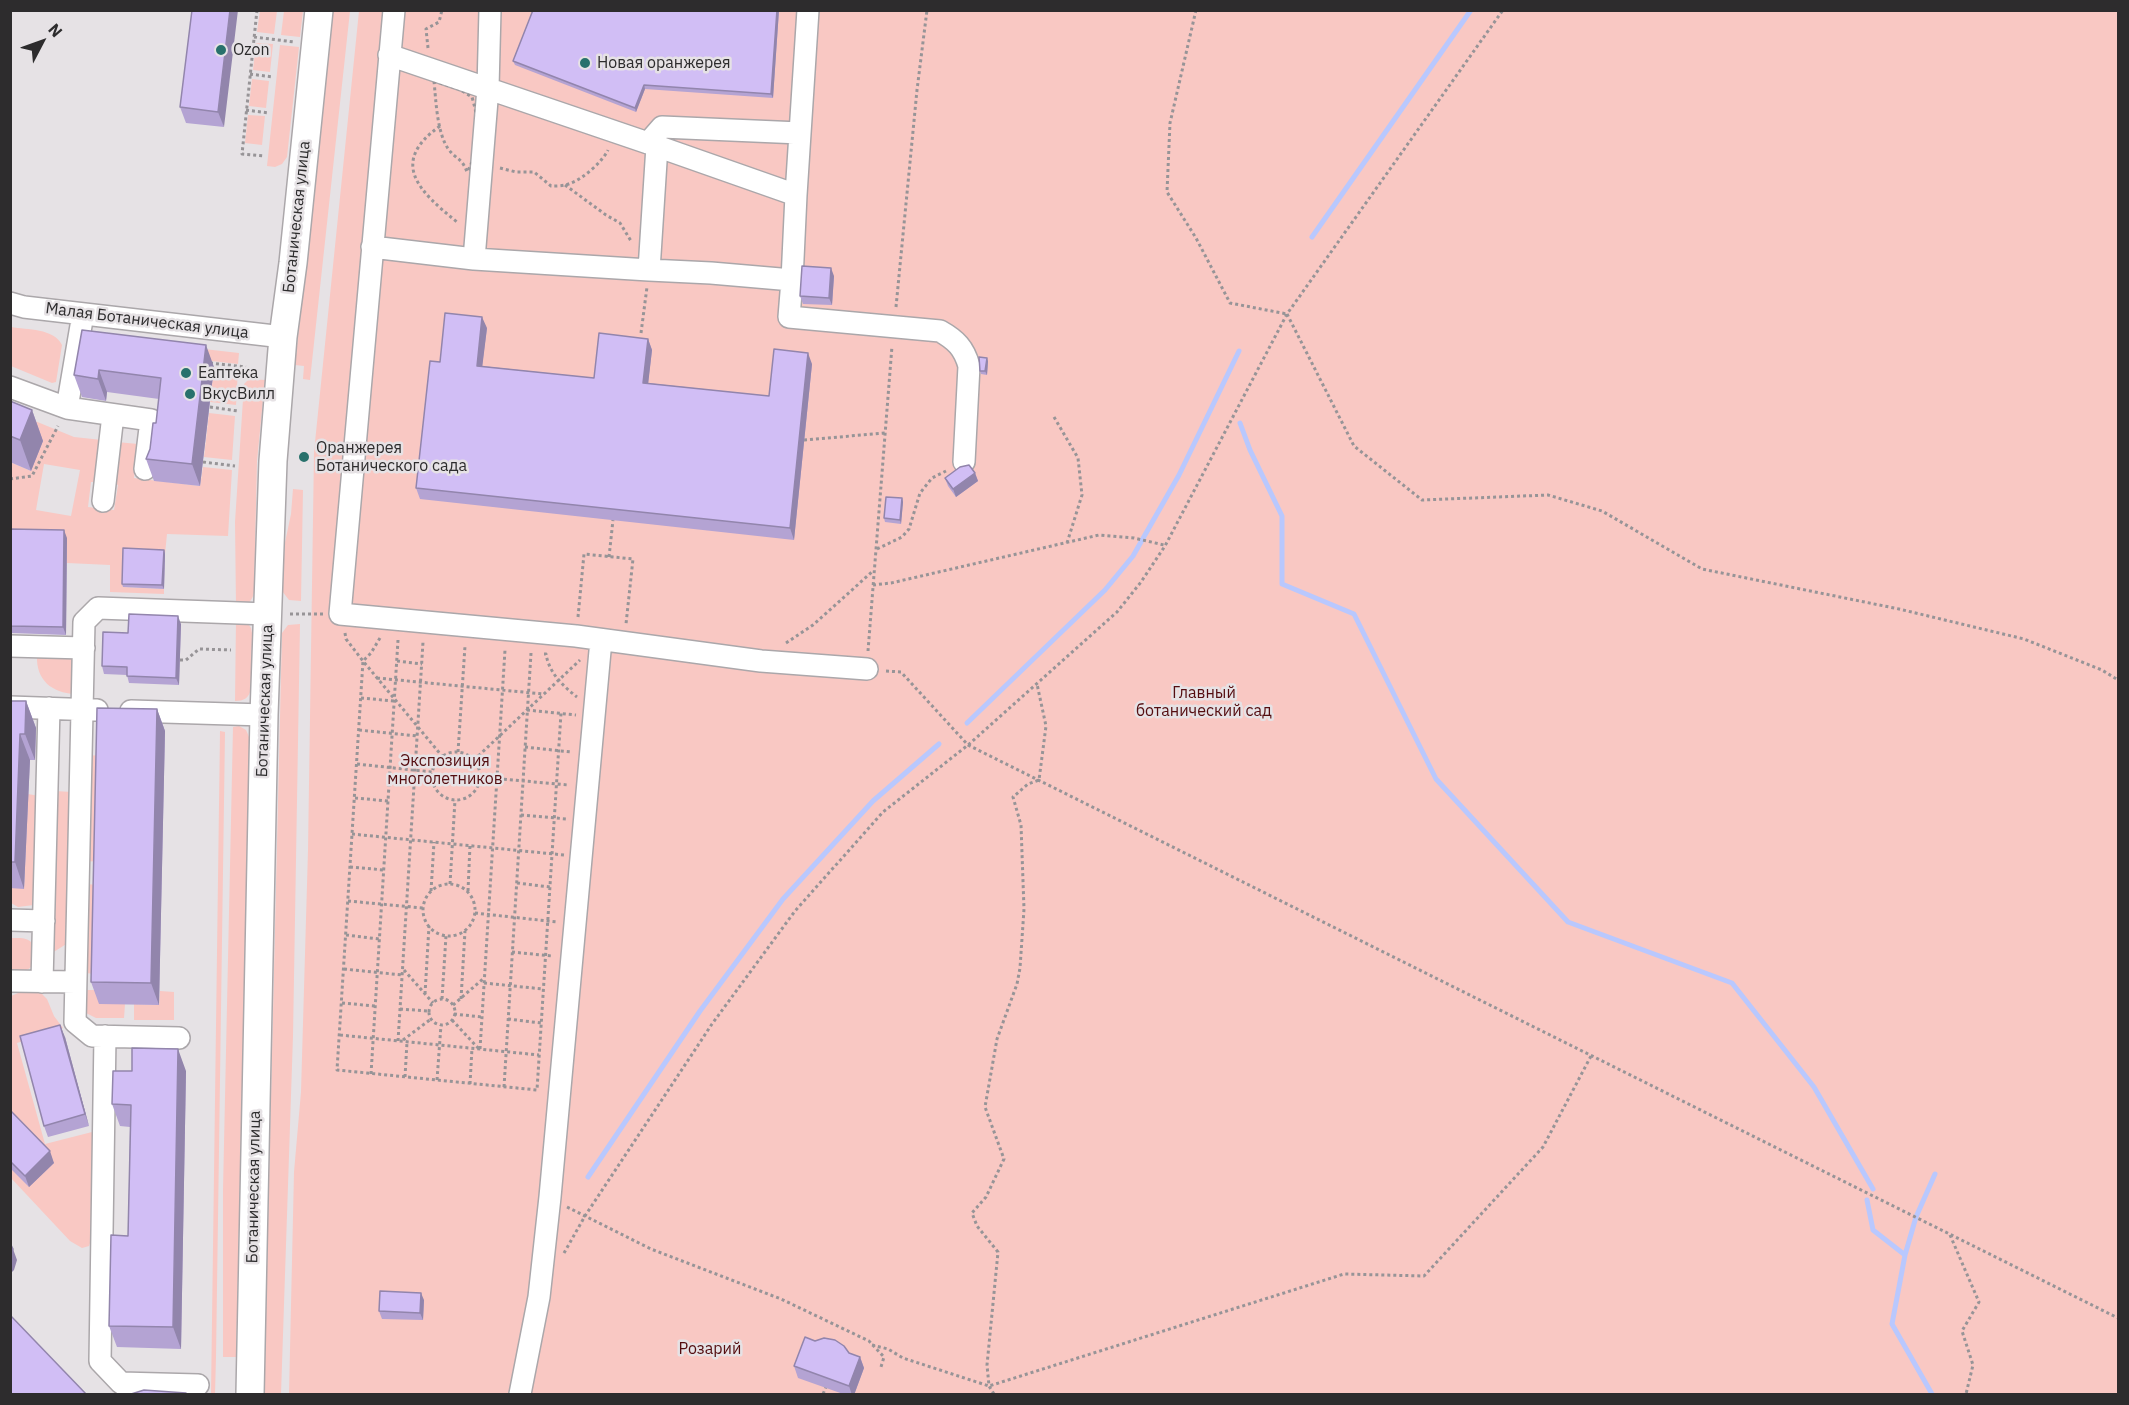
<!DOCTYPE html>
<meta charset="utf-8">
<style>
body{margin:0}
#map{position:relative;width:2129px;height:1405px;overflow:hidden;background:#e6e2e5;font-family:"IBM Plex Sans",sans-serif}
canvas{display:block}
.frame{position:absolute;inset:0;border:12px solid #2d2c2d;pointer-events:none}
.north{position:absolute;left:12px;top:12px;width:60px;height:60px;-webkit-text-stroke:4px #e6e2e5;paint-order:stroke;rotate:49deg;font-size:16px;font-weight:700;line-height:24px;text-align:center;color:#2d2c2d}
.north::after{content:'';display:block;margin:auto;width:21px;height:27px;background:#2d2c2d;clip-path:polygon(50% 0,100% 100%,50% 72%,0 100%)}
</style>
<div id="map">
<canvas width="2129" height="1405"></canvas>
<div class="frame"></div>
<div class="north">N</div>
</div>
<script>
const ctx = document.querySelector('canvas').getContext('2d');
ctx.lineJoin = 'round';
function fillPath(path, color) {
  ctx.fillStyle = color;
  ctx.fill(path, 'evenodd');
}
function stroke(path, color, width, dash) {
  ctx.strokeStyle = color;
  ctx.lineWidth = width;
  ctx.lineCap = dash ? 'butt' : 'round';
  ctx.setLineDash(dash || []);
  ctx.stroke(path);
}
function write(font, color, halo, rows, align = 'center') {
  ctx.font = font + ' "IBM Plex Sans",sans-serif';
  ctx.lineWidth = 5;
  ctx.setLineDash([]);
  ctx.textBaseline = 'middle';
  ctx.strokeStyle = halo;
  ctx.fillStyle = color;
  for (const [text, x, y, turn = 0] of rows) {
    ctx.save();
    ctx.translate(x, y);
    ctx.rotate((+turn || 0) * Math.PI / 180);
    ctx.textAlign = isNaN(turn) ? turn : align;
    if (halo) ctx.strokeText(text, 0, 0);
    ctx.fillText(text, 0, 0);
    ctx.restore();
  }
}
fillPath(new Path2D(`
 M260,10L277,11L274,34L257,32Z
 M284,11H303L300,37L281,35Z
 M332,11H350L310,380L303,379L304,366L295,365Z
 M359,11H2118V1394H289L294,1172L301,1092L308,850L314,452Z
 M256,43L273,44L270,72L253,70Z
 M280,45L299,47L287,157L282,164L275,167L267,166Z
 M252,79L269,81L266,108L249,106Z
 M248,115L265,116L262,145L245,143Z
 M11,327C27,330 54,328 62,345L56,382L52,383L11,366Z
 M195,348L239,353L238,364L194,359Z
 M214,367L238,370L236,405L210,402Z
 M249,379L265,380L257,461L254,593C251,604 246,605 236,606L235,522L244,384Z
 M209,413L235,416L232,460L204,457Z
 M35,421L74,437L102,440L97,482H91L88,507L114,510L118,485L112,483L117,442L138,444L134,478L200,486L203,467L232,470L228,536L167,534L165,554L123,587L164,589V594L110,592V565L67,563V538L11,540L10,462L31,471ZM44,464L80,470L71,516L36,510Z
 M293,489L303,490L301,601L289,600L282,591L283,552L291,514Z
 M236,620L246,621L251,628L252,633L251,689C249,698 244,701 235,701Z
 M300,624L293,1036L281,1394H264L282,633L288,625Z
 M37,656L76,657L75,694C52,693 36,680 37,656Z
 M239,726L246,730L250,739L236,1357H223V1190L233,727Z
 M220,731L225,732L216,1357L215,1394H211Z
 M87,755L104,756L102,862L85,861Z
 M55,791L72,792L68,943L52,953Z
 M28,794L39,796L34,905L18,907L11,903V888H24Z
 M84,884L101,885L99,974L83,973Z
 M11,938C16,938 25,937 30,941C35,945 35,964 30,968C25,972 16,970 11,970Z
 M82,990H99L125,1004L124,1018H96L86,1013Z
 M23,991H37L42,994L47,999L54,1016L63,1028L17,1043L45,1144L92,1132V1237L89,1246L82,1248L70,1241L11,1178V996Z
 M160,991L174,992V1020H134V1004L159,1005Z`), '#f9c8c3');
stroke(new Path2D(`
 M1312,237L1471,10
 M1240,423L1250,450L1282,516V584L1354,614L1436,779L1568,922L1732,983L1814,1087L1873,1189
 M967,723L1105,590L1133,556L1179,475L1239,351
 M588,1177L700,1011L783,899L873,801L939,744
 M1867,1200L1873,1230L1905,1255
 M1932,1394L1892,1324L1905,1255L1916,1217L1935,1174`), '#b9c8fe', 5);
const minor = new Path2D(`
 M394,10L340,614L576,636L761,661L867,669
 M389,55L648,143L796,195L808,10
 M648,143L662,127L800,133
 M372,247L474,259L649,270L657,146
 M474,259L488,88L490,10
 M649,270L711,273L792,280L789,317L940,331C956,340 964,348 969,366L964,462
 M792,280L796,195
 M10,303L24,307L283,337
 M10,387L67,408L83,314
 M67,408L151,420L145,469
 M103,501L113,415
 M10,646L84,648
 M10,707L97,710
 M131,711L264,715
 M10,920L44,921
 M10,981L75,982
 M42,982L49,708
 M105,1036L100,1361L121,1383L198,1385
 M179,1038L92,1036L75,1022L84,622L98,608L268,614
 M520,1394L539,1297L550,1197L601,640`);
const major = new Path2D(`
 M250,1394L264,715L273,461L283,337L293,263L319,10`);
stroke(minor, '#aba7aa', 24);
stroke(major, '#aba7aa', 30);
stroke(new Path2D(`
 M257,10L242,154L264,156
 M1196,10L1170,123L1167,192L1196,238L1230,303L1287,314
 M254,37L294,42
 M428,48L426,29L439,22L442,10
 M250,74L273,77
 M434,81L459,89L472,97C480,125 482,146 467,172C462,158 457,160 449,150C437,134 436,101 434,81Z
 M246,110L269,113
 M440,126C388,163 420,192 457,222
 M500,168L516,172H534L551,186C557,186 565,186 571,183C583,179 603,161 608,150
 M565,185L606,215L620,223L631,241
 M896,307L917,90L927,10
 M1287,314L1354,446L1422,500L1548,495L1602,511L1702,569L1899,609L2024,639L2102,670L2118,680
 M641,333L647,287
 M210,363L246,367
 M210,407L238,411
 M1054,417L1078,458L1082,495L1067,543
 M804,440L885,433
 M203,462L235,466
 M10,479L32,476L58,426
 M877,549L902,537L909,529L920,493L932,478L946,471
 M609,557L613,520
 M873,585L891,583L1099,535L1134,538L1164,545
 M290,614H323
 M578,617L584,554L633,559L626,624
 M345,633L346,639L363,661L442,756
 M380,638L371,653L363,661L337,1070L537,1090L561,713
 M786,643L813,625L873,571
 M868,651L892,346
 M544,654H546C549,673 563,686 577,697
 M180,660H186L199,649L231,650
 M397,661L422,664
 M886,671L901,672L968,745L2118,1318
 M377,678L543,694
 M361,698L394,701
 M527,710L576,715
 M359,730L417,736
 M525,747L571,752
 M432 776a24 24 0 1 1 48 0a24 24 0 1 1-48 0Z
 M458,752L465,646
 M474,760L580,660
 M357,764L432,772
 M480,777L568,785
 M355,798L388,801
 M521,815L567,819
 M352,834L564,855
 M350,867L384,870
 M517,883L550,887
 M423 910a26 26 0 1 1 52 0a26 26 0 1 1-52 0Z
 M450,884L455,800
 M431,891L434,842
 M468,891L470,845
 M348,901L423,908
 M475,913L557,922
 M346,935L379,939
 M512,952L552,956
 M344,969L402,975
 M404,970L433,1003
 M484,983L543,989
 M425,994L429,926
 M442,999L446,936
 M461,999L465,931
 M429 1012a13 13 0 1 1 26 0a13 13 0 1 1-26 0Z
 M342,1003L375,1006
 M453,1005L484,978
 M400,1009L428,1011
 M454,1014L482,1017
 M508,1019L541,1023
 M452,1020L479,1049
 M340,1035L539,1055
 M403,1040L431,1019
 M398,1041L423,642
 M480,1049L505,650
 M371,1074L398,640
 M405,1077L407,1042
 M437,1080L441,1025
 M470,1084L472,1048
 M504,1087L531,653
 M567,1207L651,1249L781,1299L869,1341L884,1357L881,1367
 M1950,1235L1979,1302L1962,1331L1973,1365L1966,1394
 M564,1253L585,1216L712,1024L795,911L883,812L968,745L1117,612L1141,582L1165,546L1287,314L1503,10
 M872,1345L888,1349L903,1358L989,1386L1344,1274L1424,1276L1543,1147L1591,1056
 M823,1394L826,1387
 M994,1394L989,1386L987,1365L998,1252L977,1226L972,1213L986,1197L1004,1159L985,1107L997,1039L1017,984L1020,968L1024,909L1021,825L1013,797L1028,784L1039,780L1046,726L1037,684`), '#979497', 3, [3, 3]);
stroke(minor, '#fff', 21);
stroke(major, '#fff', 27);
fillPath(new Path2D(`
 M192,10L224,127L186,123L180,107Z
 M779,10L773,98L645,89L636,112L515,65L513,61Z
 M834,276L832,305L803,304L800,296Z
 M487,328L482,366L594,378L648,339L652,350L648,383L769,396L812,364L794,540L420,499L416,488L440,362Z
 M82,330L214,367L200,486L154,481L146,459L150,449L156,423L159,399L107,392L106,401L82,397L74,375Z
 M988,361L987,375L981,374L980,371Z
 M10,401L32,410L43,441L31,471L10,462Z
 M975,473L978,481L956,497L948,486L945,478Z
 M902,498L903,502L901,524L885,522L884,518Z
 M10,529L67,538L66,635L12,633L10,629Z
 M164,550L165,554L164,589L123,587L122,584Z
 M181,624L179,685L129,683L127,675L104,674L102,666L128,633Z
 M10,701H26L36,728L35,760H30L24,889L10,888Z
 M157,709L165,731L159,1005L99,1004L91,982Z
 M65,1037L89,1126L48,1137L44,1126Z
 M186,1071L181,1349L117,1347L109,1326L128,1236L130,1127L120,1126L112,1104Z
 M10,1110L54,1163L29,1187L10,1168Z
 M424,1300L423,1320L382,1319L379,1311Z
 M849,1353L860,1357L864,1368L854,1395H846L798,1378L794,1366Z`), '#b4a3d3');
fillPath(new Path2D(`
 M230,10H238L224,127L218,112Z
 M777,10H779L773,98L771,94Z
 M644,85L645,89L636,112L635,108Z
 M831,268L834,276L832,305L829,298Z
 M482,317L487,328L481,377L477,366Z
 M648,339L652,350L647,394L643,383Z
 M206,345L214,367L200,486L192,464Z
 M808,353L812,364L794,540L790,528Z
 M987,358L988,361L987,375L985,371Z
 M99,370L107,392L106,401L98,379Z
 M32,410L43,441L31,471L20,440Z
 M975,473L978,481L956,497L953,489Z
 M902,498L903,502L901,524L900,520Z
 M64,530L67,538L66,635L63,627Z
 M164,550L165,554L164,589L162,585Z
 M178,616L181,624L179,685L176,678Z
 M26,701L36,728L35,760L25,734Z
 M157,709L165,731L159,1005L151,983Z
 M20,734L30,760L24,889L15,862Z
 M60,1025L65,1037L89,1126L85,1114Z
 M178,1049L186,1071L181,1349L173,1327Z
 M50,1151L54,1163L29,1187L25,1176Z
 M13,1249L17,1260L14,1270L10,1274V1258Z
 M421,1293L424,1300L423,1320L420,1313Z
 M860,1357L864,1368L854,1395H852L849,1386Z`), '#9285ac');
const building = new Path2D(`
 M192,10H230L218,112L180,107Z
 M533,10H777L771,94L644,85L635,108L513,61Z
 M802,266L831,268L829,298L800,296Z
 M445,313L482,317L477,366L594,378L599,333L648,339L643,383L769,396L774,349L808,353L790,528L416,488L430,361L440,362Z
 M82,330L206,345L192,464L146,459L150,449L153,423H156L161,378L99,370L98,379L74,375Z
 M979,357L987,358L985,371H980Z
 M10,401L32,410L20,440L10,436Z
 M969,465L975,473L953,489L945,478L960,467Z
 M886,497L902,498L900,520L884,518Z
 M10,529L64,530L63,627L10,626Z
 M123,548L164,550L162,585L122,584Z
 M129,614L178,616L176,678L127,676V667L102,666L103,632L128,633Z
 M10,701H26L25,734H20L15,862H10Z
 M97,708L157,709L151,983L91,982Z
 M60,1025L85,1114L44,1126L20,1036Z
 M132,1048L178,1049L173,1327L109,1326L111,1235L128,1236L131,1105L112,1104L113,1071H132Z
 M10,1110L50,1151L25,1176L10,1161Z
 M10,1243L13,1249L10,1258Z
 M380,1291L421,1293L420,1313L379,1311Z
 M10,1315L87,1395H10Z
 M805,1337L815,1341L824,1338L835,1340L844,1346L849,1353L860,1357L849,1386L794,1366Z
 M144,1390L186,1393V1395H128Z`);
fillPath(building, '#d1bef5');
stroke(building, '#9285ac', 1.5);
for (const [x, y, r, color] of [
 [221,50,6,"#28716c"],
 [585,63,6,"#28716c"],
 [186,373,6,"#28716c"],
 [190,394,6,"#28716c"],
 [304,457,6,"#28716c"]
]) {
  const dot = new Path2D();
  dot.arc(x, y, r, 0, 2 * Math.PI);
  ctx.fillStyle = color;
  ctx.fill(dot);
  stroke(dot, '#e6e2e5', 2);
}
write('16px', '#2d2c2d', '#e6e2e5', [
 ["Ozon",233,50],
 ["Новая оранжерея",597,63],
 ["Еаптека",198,373],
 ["ВкусВилл",202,394],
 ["Оранжерея",316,448],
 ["Ботанического сада",316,466]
], 'left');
write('16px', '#2d2c2d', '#e6e2e5', [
 ["Ботаническая улица",297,217,-84],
 ["Малая Ботаническая улица",147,321,7],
 ["Ботаническая улица",265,701,-88],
 ["Ботаническая улица",254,1187,-89]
]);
write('16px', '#540d10', '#e6e2e5', [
 ["Главный",1204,693],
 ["ботанический сад",1204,711],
 ["Экспозиция",445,761],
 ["многолетников",445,779],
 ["Розарий",710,1349]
]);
</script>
